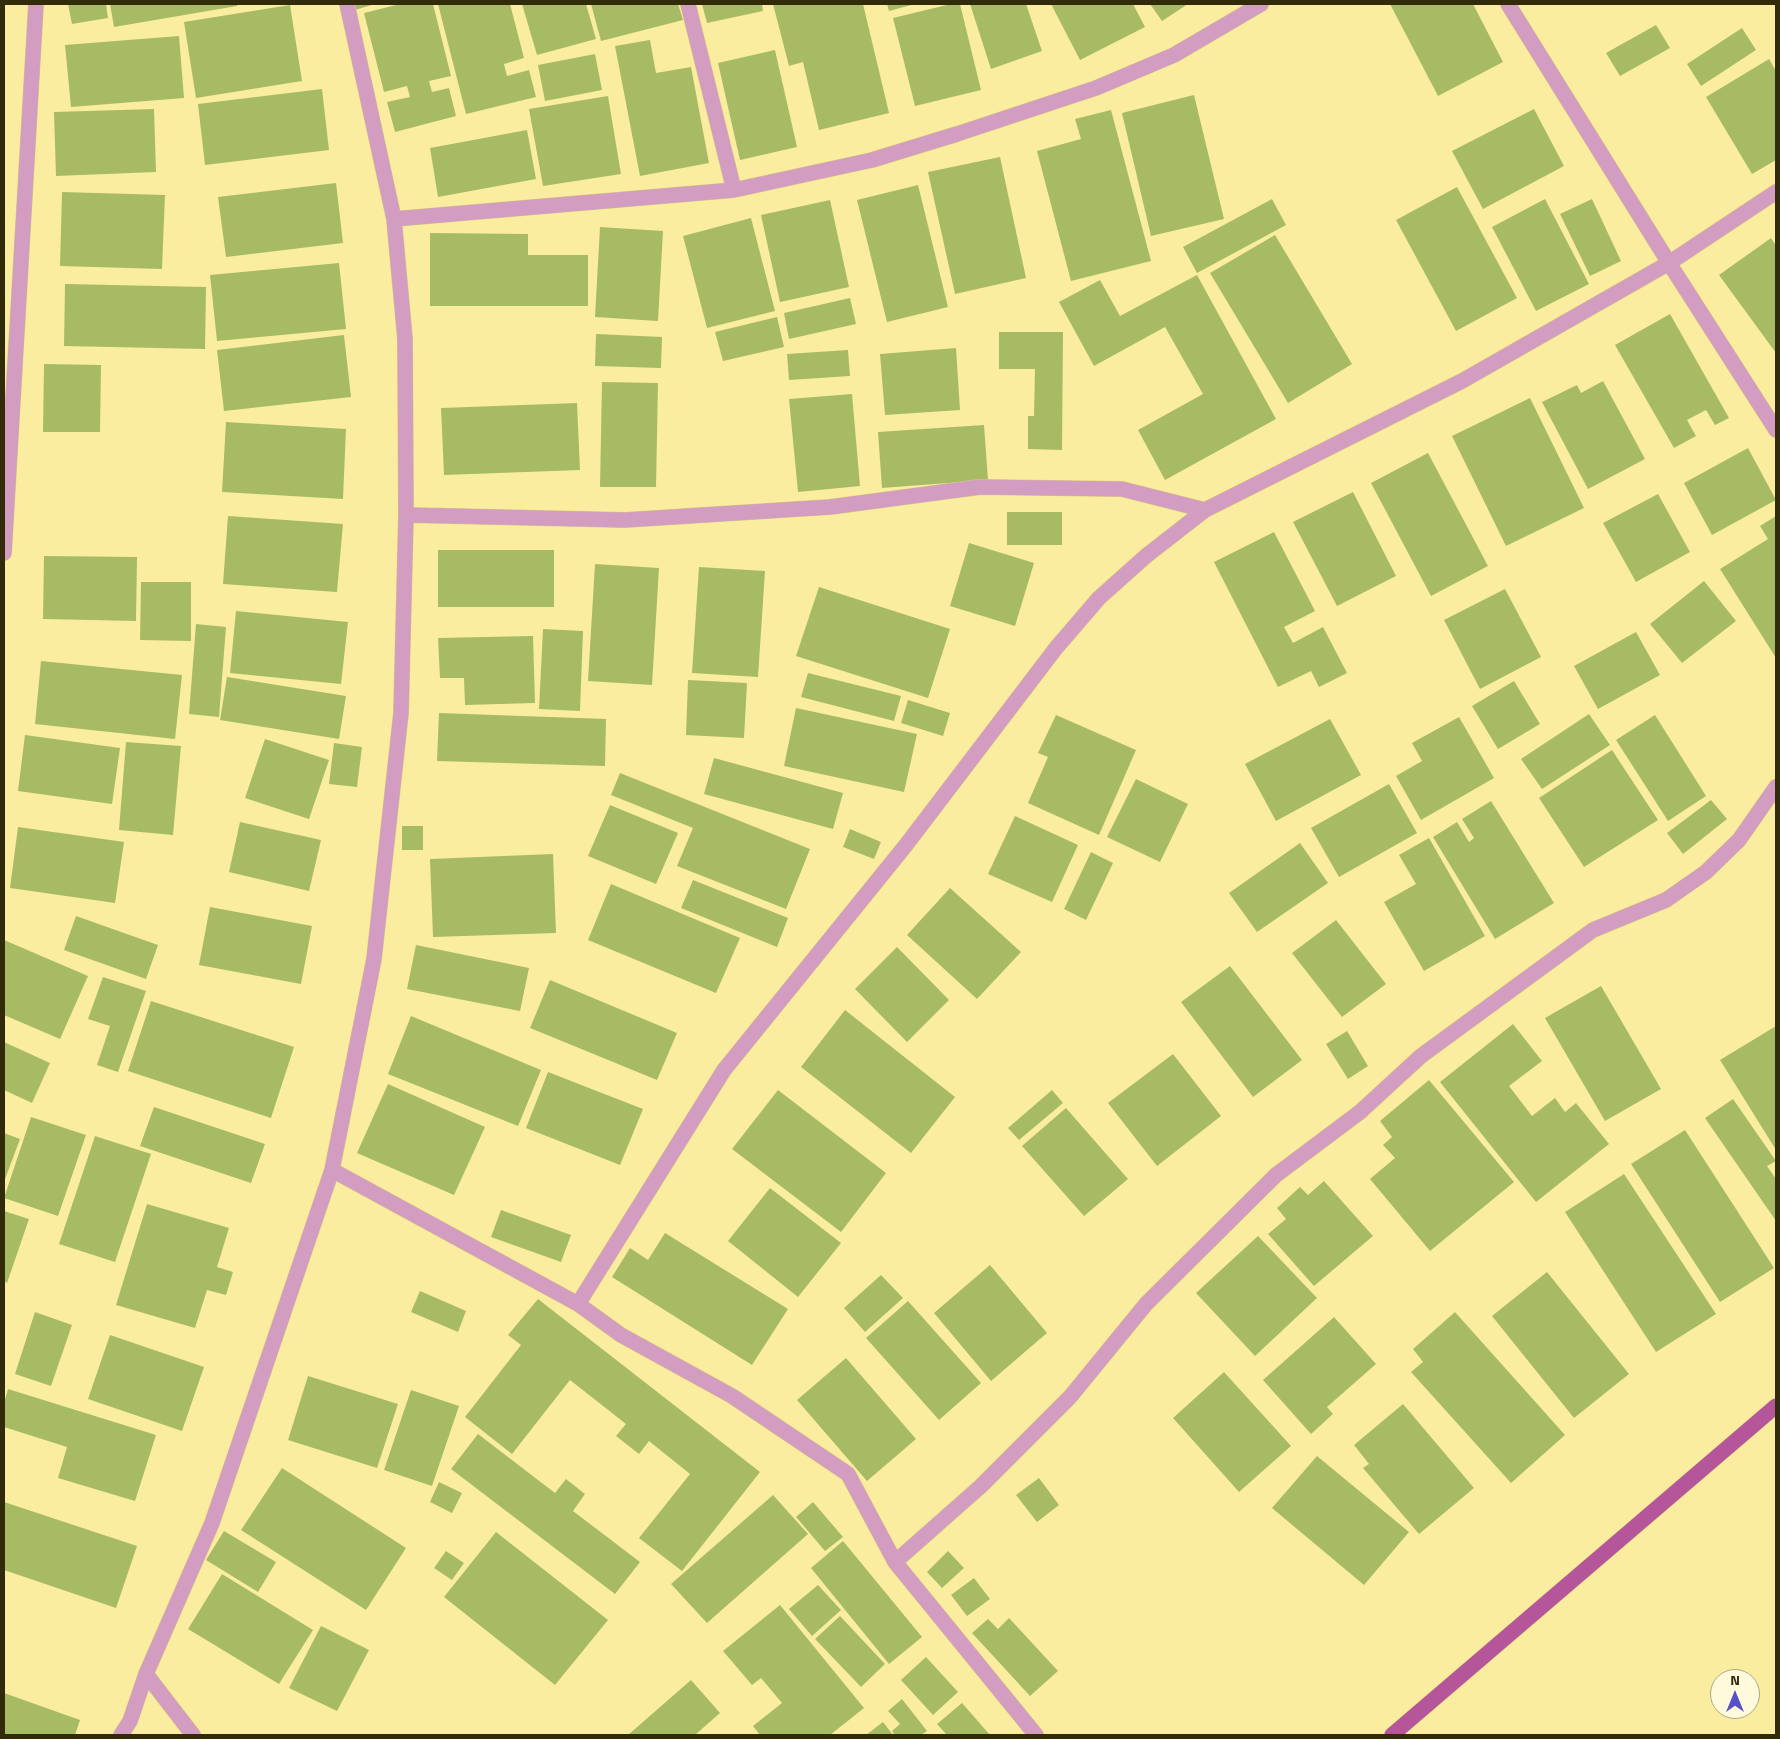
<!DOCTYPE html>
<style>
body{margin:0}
#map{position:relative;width:1780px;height:1739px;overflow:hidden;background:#fbed9f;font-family:"Titillium Web",sans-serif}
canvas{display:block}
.frame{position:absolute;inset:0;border:5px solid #312b0a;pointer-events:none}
.north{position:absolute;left:1710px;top:1669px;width:50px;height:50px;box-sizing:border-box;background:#fefadb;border:1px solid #aca787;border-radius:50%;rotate:0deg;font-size:14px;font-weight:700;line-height:20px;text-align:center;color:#312b0a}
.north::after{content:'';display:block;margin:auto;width:18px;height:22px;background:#5651c9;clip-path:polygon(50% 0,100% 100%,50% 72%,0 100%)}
</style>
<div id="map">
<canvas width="1780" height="1739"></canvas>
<div class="frame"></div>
<div class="north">N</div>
</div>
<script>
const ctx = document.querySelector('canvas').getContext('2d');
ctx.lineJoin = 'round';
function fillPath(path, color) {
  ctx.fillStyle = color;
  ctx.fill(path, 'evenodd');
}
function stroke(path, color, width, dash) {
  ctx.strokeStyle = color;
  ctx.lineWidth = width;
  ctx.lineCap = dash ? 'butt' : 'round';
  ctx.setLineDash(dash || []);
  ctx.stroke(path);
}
fillPath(new Path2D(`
 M68,4H106L108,18L72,24Z
 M110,4H237V6L114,27Z
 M353,4H375L355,10Z
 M400,4H433L451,76L429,81L432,92L449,88L456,116L395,132L387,102L410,97L407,86L384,92L364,13Z
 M438,4H510L524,58L504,64L507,76L529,70L536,97L466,114Z
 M522,4H586L596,39L537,55Z
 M591,4H678L683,20L601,41Z
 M702,4H762L763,11L707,23Z
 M773,4H863L889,113L819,130L803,62L789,66Z
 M887,4H915L889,11Z
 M951,4H960L981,90L915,106L893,18Z
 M970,4H1026L1042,51L991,69Z
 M1051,4H1133L1145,27L1080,60Z
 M1150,4H1188L1162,21Z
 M1390,4H1473L1503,62L1438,96Z
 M290,5L302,81L196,98L184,22Z
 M1656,25L1670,48L1620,76L1606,53Z
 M1742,28L1756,50L1701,86L1687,64Z
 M179,36L184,98L71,107L65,45Z
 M650,40L656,73L691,67L709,163L640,176L615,46Z
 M775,50L797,147L740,160L718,63Z
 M595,54L602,90L545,101L538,65Z
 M1769,59L1776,71V160L1752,174L1706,97Z
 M322,89L329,150L205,165L198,104Z
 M1194,95L1224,219L1151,236L1122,113Z
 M608,96L621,174L543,186L529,109Z
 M154,109L156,172L56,176L54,112Z
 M1534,109L1564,166L1483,209L1452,151Z
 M1111,110L1151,261L1071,281L1037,151L1081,139L1075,119Z
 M527,130L536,179L438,197L430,148Z
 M1000,157L1026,278L955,294L928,172Z
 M336,183L343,243L226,257L218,197Z
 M918,185L948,307L887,322L857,200Z
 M1457,187L1517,298L1456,331L1396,220Z
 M62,192L165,195L162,269L60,266Z
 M1272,199L1286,225L1197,273L1183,247Z
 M1545,199L1589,284L1536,311L1492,227Z
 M1592,199L1621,261L1590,276L1560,214Z
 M830,200L849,287L780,302L761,215Z
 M751,218L775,311L707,328L683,236Z
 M600,227L663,231L658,321L595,317Z
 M430,233L528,234V255H588V306H430Z
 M1275,235L1352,364L1288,403L1210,273Z
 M1771,238L1776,246V353L1719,275Z
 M339,263L346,329L217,341L210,275Z
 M1197,275L1276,419L1165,480L1138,430L1203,394L1165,327L1094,366L1059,302L1100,280L1120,316Z
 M65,284L206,287L205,349L64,346Z
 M850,298L856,324L789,339L784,313Z
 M1670,314L1729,418L1715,425L1706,410L1687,420L1696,436L1674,448L1615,345Z
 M777,317L784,347L723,361L715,332Z
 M999,332H1063L1062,450L1028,449V416H1034L1035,369H999Z
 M596,334L662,337L661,368L595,366Z
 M344,335L351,397L224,411L217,350Z
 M956,348L960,410L885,415L880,354Z
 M848,350L850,376L789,380L787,354Z
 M44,364L101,365L100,432H43Z
 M1603,381L1645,459L1588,489L1542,402L1577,385L1581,393Z
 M602,382L658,383L656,487H600Z
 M852,394L860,486L798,492L789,399Z
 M1530,398L1584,508L1506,546L1452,436Z
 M577,403L580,470L444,475L441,408Z
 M226,422L346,429L343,499L222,492Z
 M984,425L988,480L882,488L878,432Z
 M1748,448L1776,500L1712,535L1684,483Z
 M1428,453L1488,566L1431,596L1371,483Z
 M1353,492L1396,576L1337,606L1293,522Z
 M1658,494L1690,552L1636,582L1603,523Z
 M1007,512H1062V545H1007Z
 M228,516L343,524L337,592L223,584Z
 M1776,516V658L1720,569L1768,539L1760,526Z
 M1274,532L1315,611L1284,627L1293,643L1323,627L1347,673L1319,687L1311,671L1278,687L1214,562Z
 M969,543L1034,563L1015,626L950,606Z
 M438,550H554V607H438Z
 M44,556L137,557L136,621L43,619Z
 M595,564L659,568L652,685L588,681Z
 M699,567L765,571L758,677L692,673Z
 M1704,581L1736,621L1682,663L1650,624Z
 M141,582H191V641L140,640Z
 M819,587L950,629L928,698L796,656Z
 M1505,589L1541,657L1480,689L1444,620Z
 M236,611L348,622L341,684L230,673Z
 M196,624L226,627L219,717L189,714Z
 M543,629L583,631L580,711L539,709Z
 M1636,632L1660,675L1598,709L1574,666Z
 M533,636L535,703L465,705L464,678H440L438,638Z
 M41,661L182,675L175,739L35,724Z
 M808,673L901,696L894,721L801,697Z
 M227,677L346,696L339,739L220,720Z
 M688,680L747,683L744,738L686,735Z
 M1514,681L1540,724L1498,749L1472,706Z
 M908,700L950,713L943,736L901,723Z
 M796,708L917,734L904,792L784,766Z
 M439,713L606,719L605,766L437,761Z
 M1589,714L1610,745L1542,789L1521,759Z
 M1056,715L1136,750L1099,835L1028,803L1048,757L1038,753Z
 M1655,715L1706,796L1668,821L1616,740Z
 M1459,717L1494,778L1421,820L1396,776L1422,761L1412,743Z
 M1330,719L1361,775L1276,821L1245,764Z
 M25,735L120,748L112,804L18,791Z
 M265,739L329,760L309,819L245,798Z
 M126,742L181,746L173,835L119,830Z
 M334,743L362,747L357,787L329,784Z
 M1612,750L1658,820L1584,867L1539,798Z
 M714,758L843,793L833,829L704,794Z
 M620,773L810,849L786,909L677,866L693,828L611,795Z
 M1136,779L1188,804L1160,862L1107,837Z
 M1389,784L1417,833L1339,877L1311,828Z
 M1711,800L1727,819L1683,854L1667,833Z
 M1491,801L1554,903L1495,939L1433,837L1457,822L1469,842L1474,838L1462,819Z
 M610,805L678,833L656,884L588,856Z
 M1015,816L1078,845L1052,902L988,874Z
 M240,822L321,840L309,891L229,872Z
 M402,826H423V850H402Z
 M18,827L124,842L115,903L10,888Z
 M850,829L881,842L874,859L843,847Z
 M1429,838L1485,936L1424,971L1384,902L1416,884L1399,855Z
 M1300,843L1328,883L1257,932L1229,893Z
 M1091,852L1113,863L1086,920L1064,909Z
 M553,854L556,933L433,937L430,859Z
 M693,880L788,918L777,947L681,908Z
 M611,884L740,938L716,993L588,940Z
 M950,888L1021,952L977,999L907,935Z
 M210,907L312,926L301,984L199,965Z
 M76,916L158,945L146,979L64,950Z
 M1336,920L1386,984L1342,1017L1292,953Z
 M4,940L88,976L60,1039L4,1015Z
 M416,945L529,968L520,1011L407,989Z
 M897,947L949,1000L907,1042L855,989Z
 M1230,966L1302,1060L1253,1097L1181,1002Z
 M103,977L146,991L118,1072L97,1065L110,1026L88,1019Z
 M550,980L677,1033L657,1080L530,1028Z
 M1601,986L1661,1089L1605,1121L1545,1018Z
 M151,1001L294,1047L271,1118L128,1071Z
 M845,1010L955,1097L911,1153L801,1067Z
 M411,1016L541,1070L518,1126L388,1074Z
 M1513,1024L1542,1061L1509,1086L1532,1116L1555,1098L1565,1112L1576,1103L1609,1144L1536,1202L1440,1082Z
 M1776,1026V1150L1720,1060Z
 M1347,1031L1368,1066L1348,1079L1326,1044Z
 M4,1042L50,1063L32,1103L4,1090Z
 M1173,1054L1221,1116L1157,1166L1108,1103Z
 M548,1072L643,1109L620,1165L526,1128Z
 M1429,1080L1514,1182L1430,1251L1370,1179L1395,1158L1383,1145L1392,1137L1380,1121Z
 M388,1084L485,1127L454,1195L357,1153Z
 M778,1090L886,1173L841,1232L732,1149Z
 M1052,1090L1063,1103L1019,1140L1008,1128Z
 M1733,1099L1776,1161L1767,1166L1776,1179V1221L1705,1118Z
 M154,1107L265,1144L251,1183L140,1146Z
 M1066,1108L1128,1179L1084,1216L1022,1146Z
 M31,1117L86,1135L58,1216L4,1198Z
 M1685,1130L1774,1268L1720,1302L1631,1164Z
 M4,1133L20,1139L4,1182Z
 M95,1136L151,1154L115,1262L59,1244Z
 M1624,1174L1716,1314L1656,1352L1565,1212Z
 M1324,1181L1373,1236L1314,1286L1268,1234L1286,1219L1277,1208L1300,1187L1308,1195Z
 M770,1188L841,1243L798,1297L728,1241Z
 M147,1204L229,1228L217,1267L233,1272L226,1295L207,1290L195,1328L116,1305Z
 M501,1210L571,1235L561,1262L491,1237Z
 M4,1211L29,1219L7,1283L4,1281Z
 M665,1233L788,1309L752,1365L612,1277L630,1248L648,1260Z
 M1258,1236L1317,1298L1255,1356L1196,1293Z
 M990,1265L1047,1333L991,1381L934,1313Z
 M1547,1272L1629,1374L1574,1418L1492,1316Z
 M881,1275L903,1298L865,1332L844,1308Z
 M420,1291L466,1311L458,1332L411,1312Z
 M538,1299L760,1472L682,1571L639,1538L690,1474L649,1441L639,1454L616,1436L626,1424L570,1380L512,1454L465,1417L521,1345L508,1335Z
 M908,1301L981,1383L939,1420L866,1338Z
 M35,1312L72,1325L51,1386L15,1374Z
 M1455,1312L1565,1435L1511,1483L1411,1372L1423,1362L1413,1349Z
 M1334,1317L1376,1364L1327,1407L1333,1414L1311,1434L1263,1380Z
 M110,1335L204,1367L182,1431L88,1399Z
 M846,1358L916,1439L867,1481L797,1400Z
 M1224,1372L1291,1446L1239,1492L1173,1418Z
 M308,1376L398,1404L377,1468L288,1440Z
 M8,1389L156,1435L135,1501L58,1478L67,1447L4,1427V1403Z
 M411,1390L459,1406L432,1486L384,1470Z
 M1403,1404L1474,1488L1419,1534L1363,1468L1369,1464L1354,1445Z
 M478,1434L555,1493L566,1479L585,1494L573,1511L640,1562L615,1594L451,1469Z
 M1317,1456L1409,1532L1364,1585L1272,1508Z
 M282,1468L406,1548L366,1610L241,1530Z
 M1039,1478L1059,1505L1037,1522L1016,1495Z
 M439,1482L462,1493L452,1513L430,1502Z
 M773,1495L808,1534L707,1623L671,1584Z
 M4,1502L137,1546L116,1608L4,1570Z
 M813,1502L843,1537L825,1551L796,1517Z
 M224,1531L276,1562L258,1592L206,1560Z
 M496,1532L608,1620L555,1685L444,1597Z
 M843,1541L922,1637L889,1664L811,1568Z
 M446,1551L464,1563L452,1580L434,1568Z
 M948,1551L964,1568L942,1588L927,1572Z
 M222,1574L313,1630L279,1684L188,1629Z
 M974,1578L990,1599L967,1616L951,1595Z
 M818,1585L841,1610L812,1636L789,1609Z
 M780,1605L864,1708L830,1735H760L753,1726L782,1703L761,1678L752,1685L723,1651Z
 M840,1616L885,1664L861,1687L815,1639Z
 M1009,1618L1058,1671L1030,1696L972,1633L988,1619L998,1629Z
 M321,1626L369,1650L337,1711L289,1688Z
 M926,1657L958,1692L933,1715L901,1680Z
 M691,1680L720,1713L695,1735H628Z
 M4,1693L80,1720L75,1735H4Z
 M902,1699L927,1731L921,1735H895L892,1731L900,1724L888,1711Z
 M962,1703L990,1735H947L937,1724Z
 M883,1722L893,1735H866Z`), '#a7bb65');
const minor = new Path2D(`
 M688,4L734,190
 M1508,4L1669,263L1776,430
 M394,219L734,190L872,160L957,134L1096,88L1174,55L1261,4
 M406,515L625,520L830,507L980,487L1122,489L1205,510
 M4,553L36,4
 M332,1170L578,1304L621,1335L732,1396L848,1474L895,1562L1036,1735
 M578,1304L724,1070L906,845L1056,648L1099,598L1146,556L1205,510L1462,381L1669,263L1776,192
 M895,1562L981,1486L1070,1397L1146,1304L1276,1175L1360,1112L1421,1056L1593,930L1666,900L1706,872L1739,840L1776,787
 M146,1674L193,1735
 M121,1735L130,1721L146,1674L212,1523L332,1170L374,959L401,713L406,515L405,339L394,219L347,4`);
const major = new Path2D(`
 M1392,1735L1776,1406`);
stroke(minor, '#d7ca84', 16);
stroke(major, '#d7ca84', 16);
stroke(minor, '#d29dc0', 15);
stroke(major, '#b5569a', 15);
</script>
